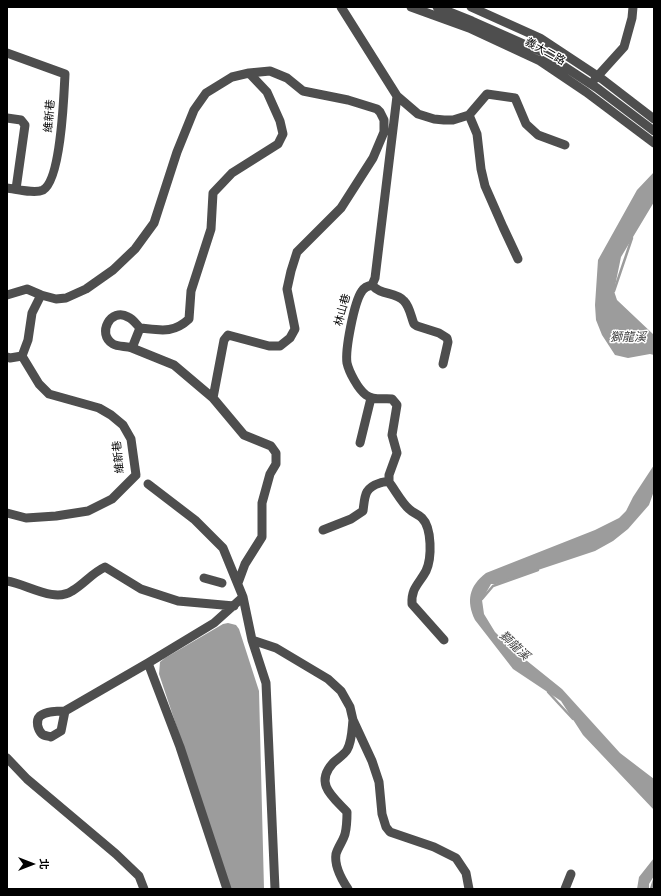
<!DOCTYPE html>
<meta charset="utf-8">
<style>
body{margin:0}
#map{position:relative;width:661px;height:896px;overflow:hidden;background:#fff;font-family:"DM Sans","Noto Sans TC",sans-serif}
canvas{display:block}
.frame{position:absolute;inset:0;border:8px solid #000;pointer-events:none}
.north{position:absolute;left:12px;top:844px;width:40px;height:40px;-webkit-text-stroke:3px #fff;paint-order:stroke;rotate:90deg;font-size:11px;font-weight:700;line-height:16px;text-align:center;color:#000}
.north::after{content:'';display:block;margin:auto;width:14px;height:18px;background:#000;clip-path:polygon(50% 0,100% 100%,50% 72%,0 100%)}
</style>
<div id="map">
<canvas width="661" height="896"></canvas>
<div class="frame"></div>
<div class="north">北</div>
</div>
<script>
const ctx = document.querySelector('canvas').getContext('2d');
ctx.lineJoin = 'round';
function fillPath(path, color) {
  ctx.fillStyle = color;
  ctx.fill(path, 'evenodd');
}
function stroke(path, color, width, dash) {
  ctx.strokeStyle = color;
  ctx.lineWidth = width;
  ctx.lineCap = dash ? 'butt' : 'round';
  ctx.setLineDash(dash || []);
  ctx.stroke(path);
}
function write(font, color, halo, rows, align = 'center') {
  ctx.font = font + ' "DM Sans","Noto Sans TC",sans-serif';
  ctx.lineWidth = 3;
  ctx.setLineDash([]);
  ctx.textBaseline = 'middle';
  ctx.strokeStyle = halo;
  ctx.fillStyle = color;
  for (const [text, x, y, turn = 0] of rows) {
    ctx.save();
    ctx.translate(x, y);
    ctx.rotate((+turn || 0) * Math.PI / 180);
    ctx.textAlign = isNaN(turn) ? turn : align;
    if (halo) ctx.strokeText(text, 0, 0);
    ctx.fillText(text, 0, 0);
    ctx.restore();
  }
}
fillPath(new Path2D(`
 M654,172V202L621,257L614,291L617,300L654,335V355L650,354L628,358L615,355L602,335L596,320L595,305L598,260L637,190Z
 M654,465V491L649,505L628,529L613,541L595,551L496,584H491L482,600L484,614L495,632L511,648L562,689L620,753L654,779V810L583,735L561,701L513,669L475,620C466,601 469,586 486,573L595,530L619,518L626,511L633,497Z
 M228,623L236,625L239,629L259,691L264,889H231L159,674L160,662L165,658L223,624Z
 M654,858V876L649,884V889H637L639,877Z`), '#9c9c9c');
stroke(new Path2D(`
 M614,291L632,238
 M482,599L493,586L538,570
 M548,692L573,719
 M651,889L654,880`), '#9c9c9c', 2.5);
stroke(new Path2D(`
 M341,7L397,96L418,114L434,119L444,120H453L469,115L487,94L515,98L526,124L538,135L565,145
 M411,7L469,28L540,61L586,92L654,143
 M437,7L472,21L542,52L597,88L654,131
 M471,7L540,38L602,79L654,119
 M7,53L65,74C64,94 61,180 43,190C35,194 16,189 7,188
 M595,79L624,47L632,18L633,7
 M469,115L477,134L481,169L485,186L503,227L518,259
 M7,118L21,120L25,125L16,189
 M372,285C381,296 395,291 404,301C410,307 411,317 414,324L417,326L439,333L447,338L448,342L443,364
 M7,295L27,289L41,295L56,299L66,298L86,289L113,270L135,249L154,223L177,152L194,110L206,93L232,77L249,73L270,71L287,78L303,91L348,100L377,109L380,112L384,120V132L373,158L341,208L297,252L291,271L287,289L295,329L290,338L280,346H269L228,335L224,340L213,398
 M132,348C126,346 118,347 113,344C96,334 111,307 128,317C133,319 136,324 140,328
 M7,357L10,358L22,356L28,340L32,313L41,295
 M360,443L371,398
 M389,482V475L397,453L392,435L397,405L392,399C383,398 374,401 366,395C358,389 349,372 347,363C345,350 354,302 362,291C364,288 367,286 372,285L375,278L397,96
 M148,484L195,520L223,548L243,597L252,640L266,683L275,889
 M7,513L26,518L56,516L88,511L112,499L136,475L131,439L123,425L111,415L99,408L49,394L39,384L22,356
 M323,530L351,519L363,511C365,496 364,488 380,483C384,482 385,481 389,482C395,490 402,503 409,509C413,513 418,514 422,518C432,528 432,558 426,571C419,584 411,588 412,604L444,640
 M204,578L222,583
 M7,581C27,584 54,603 72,591C84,584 92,573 105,567L141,589L178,601L234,606
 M238,583L245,564L262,537V503L270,474L276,464V453L271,446L244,435L213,398L174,365L132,348L140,328C160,330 173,334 189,319L191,291L211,229L213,193L232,173L278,144L283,134L280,121L267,92L249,73
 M252,640L276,648L328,679L341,691L350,707L353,720L372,761L379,782L382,814L386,827L390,832L434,847L456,858L466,873L469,889
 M148,663L180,747L227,889
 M65,711L61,731L51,737C49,736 44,736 42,734C38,730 35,721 40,716C46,711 57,711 65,711L148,663L214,623L243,597
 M7,758L27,779L116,854L139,876L144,889
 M348,889C342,880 334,866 336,854C338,847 343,841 345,834C347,826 347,820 347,812C333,797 314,784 333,763C337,759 344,755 347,750C352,742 352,729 353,720
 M565,889L571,874`), '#4e4e4e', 9);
write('11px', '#000', '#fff', [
 ["義大二路",545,52,29],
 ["維新巷",50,116,-85],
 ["林山巷",343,310,-75],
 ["維新巷",119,457,-96]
]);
write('italic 12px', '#3d3d3d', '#fff', [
 ["獅龍溪",628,338],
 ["獅龍溪",514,646,43]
]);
</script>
